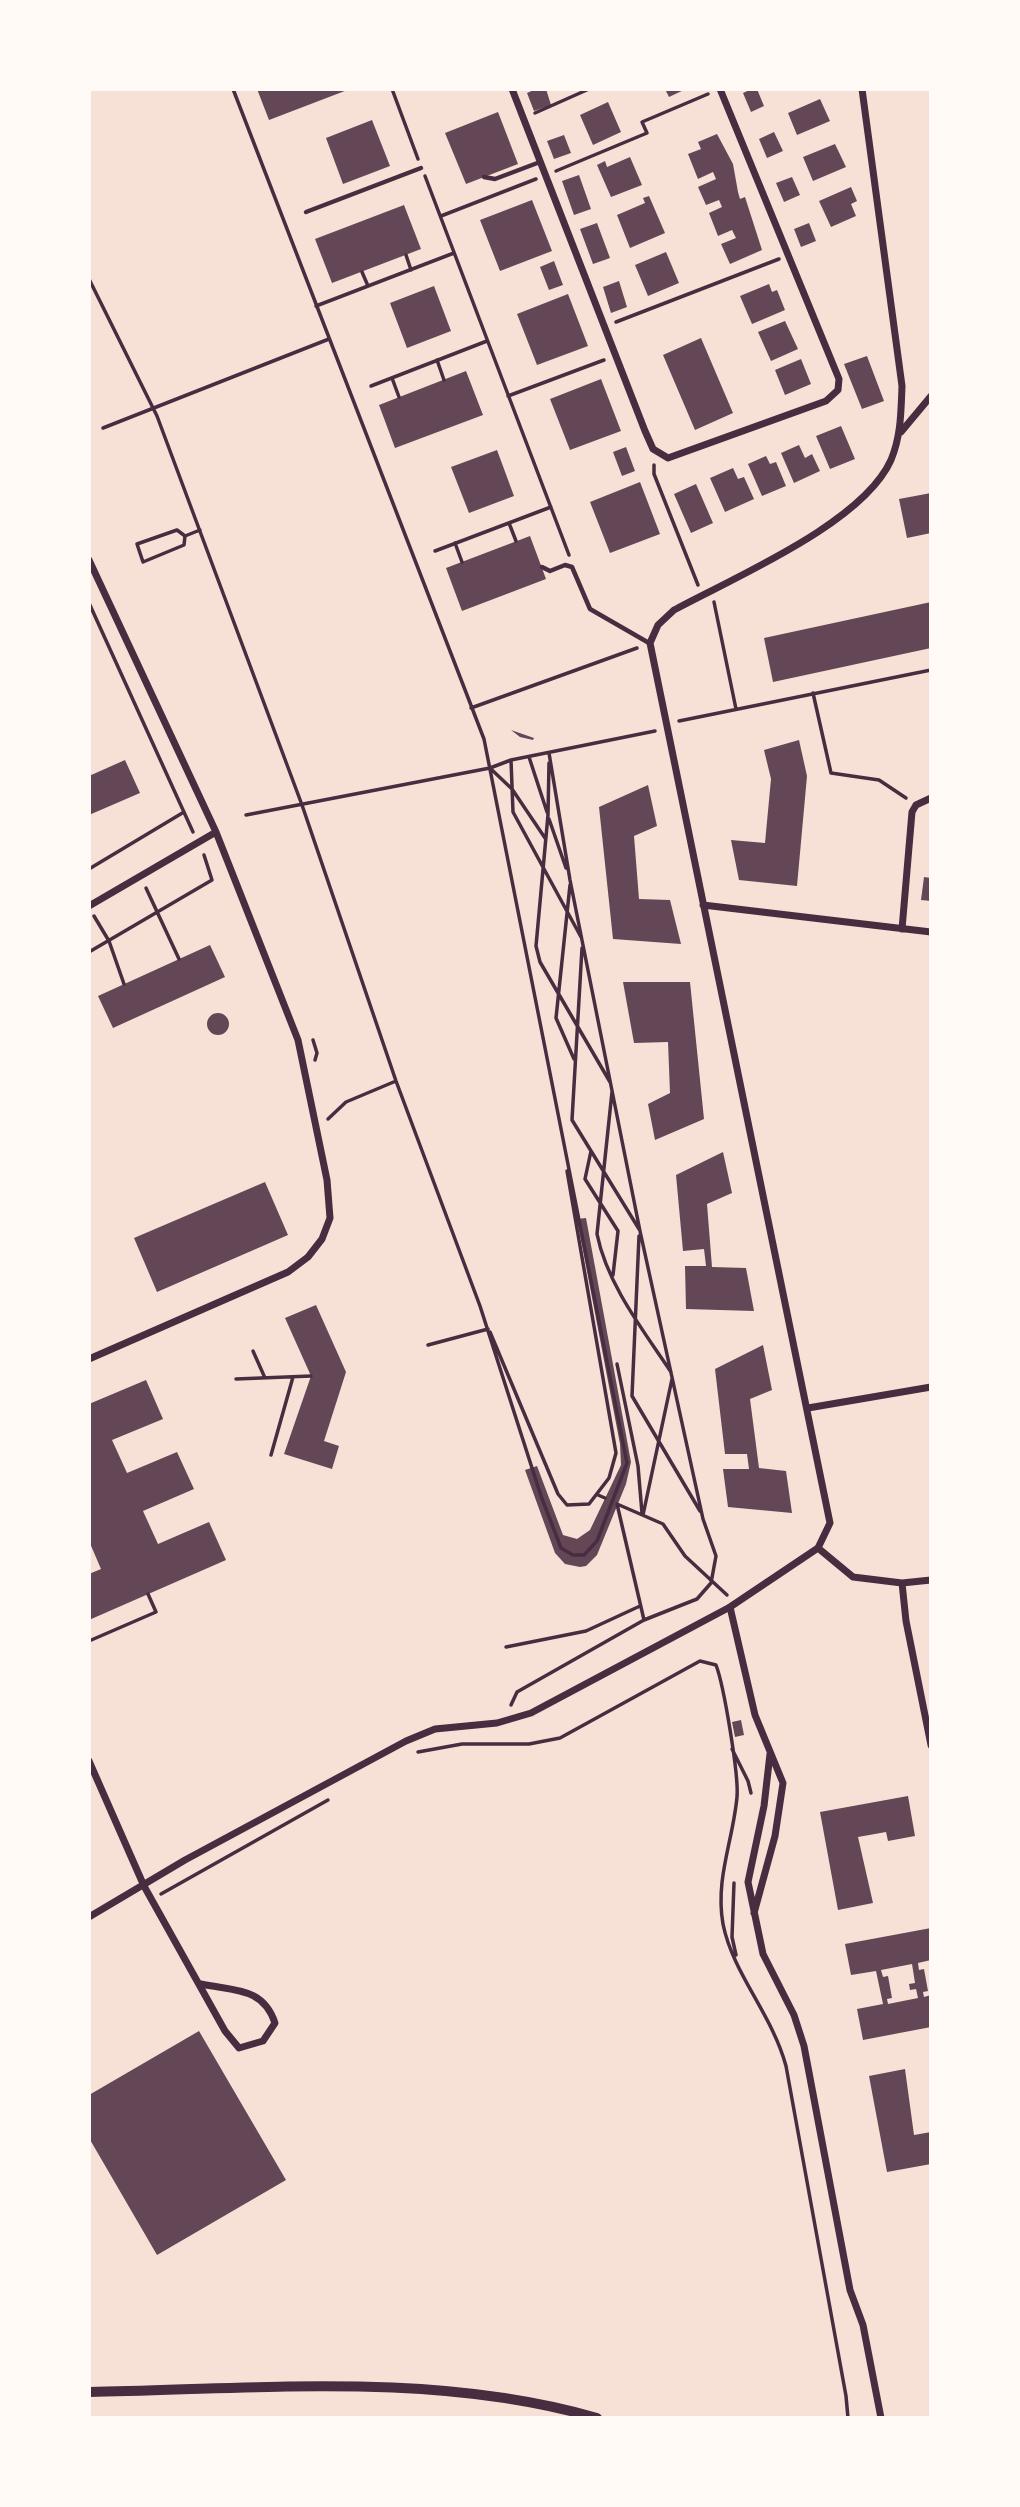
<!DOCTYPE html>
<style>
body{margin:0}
#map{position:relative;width:1020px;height:2507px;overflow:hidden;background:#f7e1d7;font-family:Rubik,sans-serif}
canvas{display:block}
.frame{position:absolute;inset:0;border:91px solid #fffaf5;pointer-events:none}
</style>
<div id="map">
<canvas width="1020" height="2507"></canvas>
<div class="frame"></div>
</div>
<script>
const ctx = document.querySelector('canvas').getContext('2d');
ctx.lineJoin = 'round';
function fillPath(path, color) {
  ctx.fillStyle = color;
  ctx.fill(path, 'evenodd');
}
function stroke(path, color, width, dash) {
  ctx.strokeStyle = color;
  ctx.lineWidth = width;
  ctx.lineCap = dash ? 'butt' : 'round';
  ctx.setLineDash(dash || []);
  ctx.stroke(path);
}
fillPath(new Path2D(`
 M257,89H350L269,120Z
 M536,89H546L551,105L534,111L527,93Z
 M665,89H686L669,97Z
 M752,89H757L764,106L751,112L743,93Z
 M820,99L830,121L797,135L788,113Z
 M608,102L621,132L593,145L580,115Z
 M498,112L518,164L466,184L445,133Z
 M372,120L390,166L343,184L326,138Z
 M774,132L783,151L767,158L759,139Z
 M717,134L733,164L738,192L740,199L745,197L762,250L730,264L721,244L736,238L732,230L718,236L709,213L722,207L719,200L706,205L698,187L716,179L713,172L698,179L688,154L701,149L698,142Z
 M564,135L571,153L554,159L547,141Z
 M835,144L846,167L813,181L803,157Z
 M630,157L642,185L611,197L597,165L605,161L607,167Z
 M579,175L591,209L574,215L562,181Z
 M792,177L800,195L784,202L776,183Z
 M851,187L857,201L851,204L856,216L831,227L819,201Z
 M649,196L665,233L630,248L617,215L645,203L643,198Z
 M532,200L552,251L500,271L480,220Z
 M404,205L421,249L332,283L315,239Z
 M597,223L610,258L593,264L580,229Z
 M809,223L816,241L801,247L794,229Z
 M666,252L679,283L648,296L635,265Z
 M554,261L563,285L549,290L540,267Z
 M619,281L627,307L611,313L603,287Z
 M769,284L772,292L777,290L785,310L752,324L740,296Z
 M434,286L451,331L407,348L390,303Z
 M568,294L588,346L537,365L517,314Z
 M785,321L798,349L771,361L758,332Z
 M701,338L733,413L695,430L663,355Z
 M867,356L884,401L862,409L844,364Z
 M801,359L811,384L785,395L775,370Z
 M466,371L483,415L395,448L379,405Z
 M601,379L621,431L570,450L550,399Z
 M841,426L855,459L830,469L816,436Z
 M799,445L805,458L812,454L820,471L794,483L781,453Z
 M626,447L635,471L622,476L613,452Z
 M497,450L514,496L469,513L451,467Z
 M766,456L770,464L776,462L786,486L762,496L748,464Z
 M733,468L738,479L744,477L754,499L725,512L710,478Z
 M640,482L660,534L610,553L590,502Z
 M696,484L713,523L691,533L674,494Z
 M931,493V533L907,538L899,499Z
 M530,536L546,579L462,611L446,568Z
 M931,602V648L773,682L764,638Z
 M511,730L534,738L533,740L520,737Z
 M799,740L807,776L797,886L739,880L731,840L765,843L771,779L764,750Z
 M125,760L140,793L89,815V776Z
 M648,785L657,826L634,836L639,899L670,900L681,944L613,939L599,807Z
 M924,877L931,878V901L921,900Z
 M210,945L225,977L113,1028L98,996Z
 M623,982H690L704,1119L655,1140L648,1104L670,1093L668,1042L634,1043Z
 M207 1024a11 11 0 1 1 22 0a11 11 0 1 1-22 0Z
 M723,1152L732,1193L707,1204L712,1267L746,1268L754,1311L686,1309L685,1266H706L704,1249L683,1251L676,1175Z
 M265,1182L288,1235L157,1292L134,1238Z
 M586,1218L631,1462L626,1484L597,1555L586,1566L580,1567L565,1564L555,1553L525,1470L537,1466L563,1535L577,1539L590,1530L621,1465L620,1444L577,1219Z
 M316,1305L346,1372L324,1441L339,1446L332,1469L284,1454L311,1376L285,1318Z
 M763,1345L772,1390L750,1399L759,1468L786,1471L792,1513L728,1507L723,1469H749L747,1454H725L715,1369Z
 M146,1380L163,1419L112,1440L127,1473L177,1452L194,1489L143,1511L158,1544L209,1522L226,1560L89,1620V1574L101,1569L89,1541V1404Z
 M741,1720L744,1735L735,1737L732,1722Z
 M908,1796L915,1836L888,1841L886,1832L858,1837L873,1903L838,1910L820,1812Z
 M931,1928V1960L918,1963L919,1970L924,1969L928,1991L923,1992L924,1997L931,1995V2027L863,2040L857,2009L883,2004L876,1971L851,1975L845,1944ZM912,1964L915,1983L909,1984L910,1990L916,1989L918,1998L888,2004L887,1999L892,1998L888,1976L883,1977L881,1970Z
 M199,2031L286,2180L157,2255L89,2138V2095Z
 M905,2069L914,2135L931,2132V2164L887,2172L869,2076Z`), '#644757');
stroke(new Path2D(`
 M392,89L418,159
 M535,113L589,89
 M556,171L647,133L642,122L708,94
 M425,176L569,555
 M441,216L536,179
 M406,255L411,270
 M362,272L368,286
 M89,279L157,416L302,805L396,1081L480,1306L541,1496L561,1548L573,1555H584L597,1541L627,1463L484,739L233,89
 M316,306L454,253
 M616,322L779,259
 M437,360L444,380
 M392,378L399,397
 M371,386L487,341
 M508,396L604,360
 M103,428L329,339
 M654,465V474L698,585
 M509,523L516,541
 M185,536L177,530L137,544L143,562L184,545L185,536L200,530
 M455,543L462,562
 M435,551L551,507
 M714,602L736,709
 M89,603L193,832
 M813,693L831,773L879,780L906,798
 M471,708L637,648
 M679,721L931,670
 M529,757L547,812
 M511,760L513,812L581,937
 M549,763L548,815L536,946L540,962L610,1082
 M492,770L512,789L545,838
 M246,815L490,768L511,760L655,731
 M549,819L566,868
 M89,869L184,812
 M570,885L556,1018L574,1059
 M146,888L179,959
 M94,916L109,941L124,984
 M582,948L572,1120L639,1229
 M89,952L212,880L204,855
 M313,1040L317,1053L315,1060
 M612,1092L597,1234C607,1284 643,1330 671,1372
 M328,1119L346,1102L396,1081
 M591,1151L585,1179L618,1231L613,1275
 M639,1236L632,1396L700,1511
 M490,1332L558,1494L567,1505L589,1504L609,1478L616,1453L567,1171
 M428,1345L488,1329
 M253,1351L265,1378
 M617,1364L638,1466L642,1513
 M236,1379L311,1376
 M271,1455L293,1377
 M598,1495L605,1498
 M617,1504L663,1524L685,1556L727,1595
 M617,1504L644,1620
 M643,1515L672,1379
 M89,1641L156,1612L148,1594
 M506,1647L586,1631L640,1606
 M511,1705L517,1692L644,1620L697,1599L711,1583L716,1556L703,1519L640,1231L570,880L549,753
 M732,1749L748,1781L751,1793
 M418,1752L462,1744H529L560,1738L700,1661L716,1665C724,1686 739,1776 737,1797C733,1841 715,1879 723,1924C733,1974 772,2014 786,2066L846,2396L848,2418
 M734,1883L732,1937L736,1955
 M161,1894L328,1800`), '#4a2c40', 3.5);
stroke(new Path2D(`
 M484,177L495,179L540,162
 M306,212L421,168
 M542,567L550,571L565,565L572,567L590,609L649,643`), '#4a2c40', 4.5);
stroke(new Path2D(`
 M512,89L645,431L653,449L668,458L826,401L838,390L839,379L720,89
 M901,432L931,396
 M89,560L216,832L298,1040L327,1180L330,1218L322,1239L308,1257L288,1272L89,1359
 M703,905L931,932
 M89,906L216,832
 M902,929L912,812L916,805L931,798
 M808,1408L931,1387
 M818,1548L853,1577L902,1583L931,1580
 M902,1583L906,1621L931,1745
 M730,1607L755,1715L783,1783L775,1836L754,1913
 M770,1754L764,1806L748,1882L763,1954L794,2015L804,2046L850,2290L863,2325L881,2418
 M89,1761L144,1886L225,2031L239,2048L263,2041L275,2023C263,1987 234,1991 201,1984
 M89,1917L185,1860L406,1741L435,1729L497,1723L531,1713L730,1607L818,1548L830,1523L650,643L658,625L674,610C735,577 863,523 891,460C901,436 901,412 902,386L862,89`), '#4a2c40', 7);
stroke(new Path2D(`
 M89,2392C257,2389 434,2371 597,2418`), '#4a2c40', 10);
</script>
